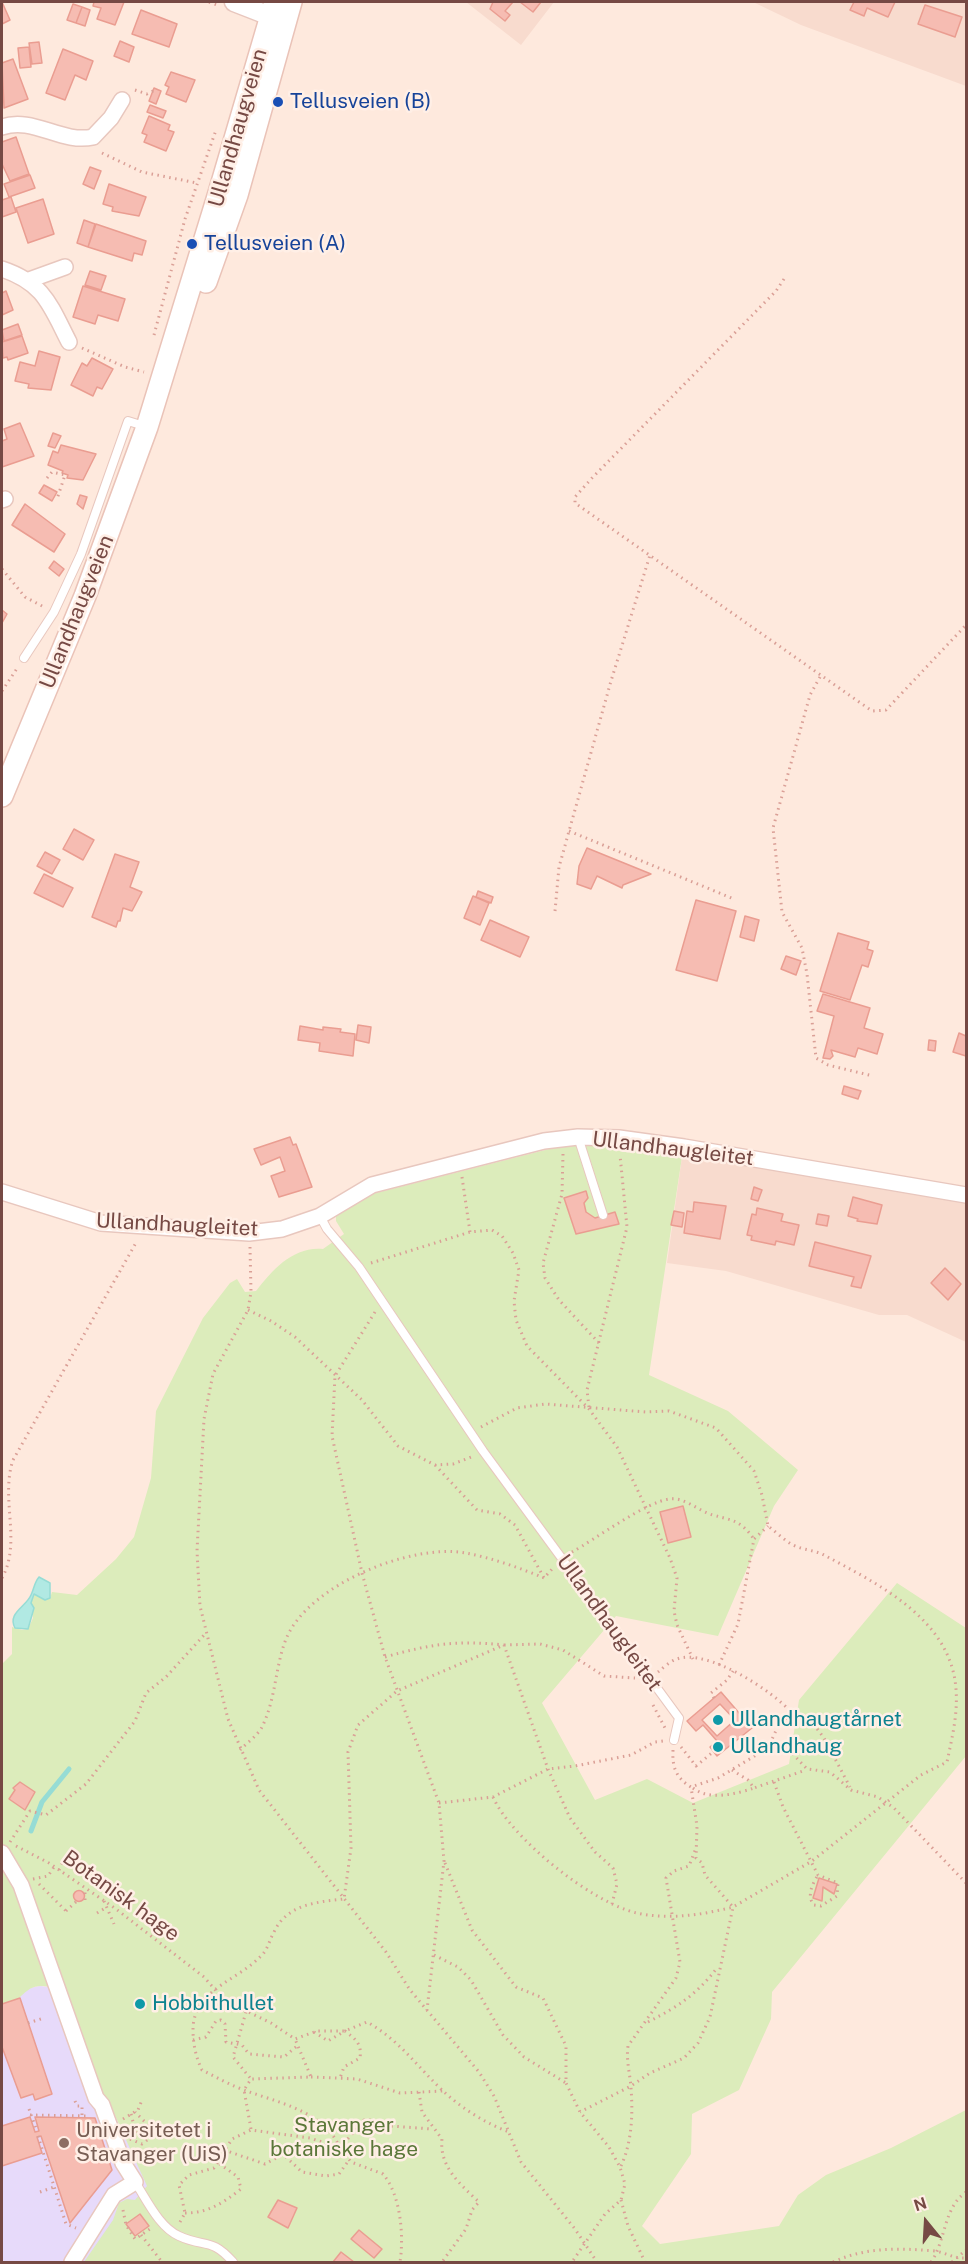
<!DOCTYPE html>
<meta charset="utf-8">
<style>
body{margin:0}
#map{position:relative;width:968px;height:2264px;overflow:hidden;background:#fee9dd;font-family:"Public Sans",sans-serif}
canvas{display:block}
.frame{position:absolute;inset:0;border:3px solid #764944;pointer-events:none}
.north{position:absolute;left:896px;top:2192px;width:60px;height:60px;-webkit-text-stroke:4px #ffefe6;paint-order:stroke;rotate:342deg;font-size:16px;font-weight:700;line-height:24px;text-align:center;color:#764944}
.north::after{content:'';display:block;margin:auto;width:21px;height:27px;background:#764944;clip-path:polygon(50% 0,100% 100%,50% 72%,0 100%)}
</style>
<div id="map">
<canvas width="968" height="2264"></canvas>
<div class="frame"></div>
<div class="north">N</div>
</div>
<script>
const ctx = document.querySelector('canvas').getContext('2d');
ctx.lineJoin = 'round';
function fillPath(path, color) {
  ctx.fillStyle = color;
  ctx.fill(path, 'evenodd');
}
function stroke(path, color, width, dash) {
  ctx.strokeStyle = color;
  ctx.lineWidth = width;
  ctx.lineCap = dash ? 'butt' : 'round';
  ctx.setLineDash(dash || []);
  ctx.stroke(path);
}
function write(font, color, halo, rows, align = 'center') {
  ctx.font = font + ' "Public Sans",sans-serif';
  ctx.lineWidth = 5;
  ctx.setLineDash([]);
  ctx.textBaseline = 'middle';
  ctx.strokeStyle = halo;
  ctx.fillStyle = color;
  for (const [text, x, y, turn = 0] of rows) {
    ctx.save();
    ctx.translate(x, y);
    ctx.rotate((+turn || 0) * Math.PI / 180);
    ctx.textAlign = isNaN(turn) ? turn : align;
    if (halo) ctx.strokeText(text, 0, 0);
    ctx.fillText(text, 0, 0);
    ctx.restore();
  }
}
fillPath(new Path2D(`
 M466,2H554L521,45Z
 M753,2H966V86L801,25Z
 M683,1150L966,1201V1342L907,1315H879L726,1271L667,1263Z`), '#f8dbce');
fillPath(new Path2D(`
 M39,1986L50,1987L102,2094L107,2098L148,2186L226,2262H2V2004L19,1998L26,1989Z`), '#e7dafa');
fillPath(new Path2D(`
 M610,1143L683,1150L649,1375L728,1411L798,1470L774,1506L718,1636L616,1616L542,1703L595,1800L647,1779L693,1803L789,1764L799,1700L897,1583L966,1628V1756L772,1992L771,2019L739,2090L692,2114L691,2154L642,2226L660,2244L779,2226L798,2195L826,2175L891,2148L966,2110V2262H84L113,2220L119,2203L127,2199L135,2200L147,2186L107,2098L102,2094L50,1987C34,1984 30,1988 20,1997C16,2001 7,2002 2,2004V1664L12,1654V1627L22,1630L28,1629L33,1618L31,1603L34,1594L50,1598L52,1592L77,1595L116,1559L134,1537L151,1478L156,1411L203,1318L230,1283L237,1279L245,1292L256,1291C273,1269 294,1246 323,1249L344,1234L336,1221V1214L372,1194L561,1146Z`), '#dcecbb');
const water = new Path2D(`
 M39,1577L50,1583V1598L45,1600L34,1594L31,1603L34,1608L28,1629L15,1628C7,1613 26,1607 31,1595C34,1589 34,1583 39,1577Z`);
fillPath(water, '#b1e9e3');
stroke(water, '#96dcd5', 1.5);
stroke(new Path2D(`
 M31,1831L42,1802L69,1769`), '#96dcd5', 5);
const building = new Path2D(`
 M2,2L10,20L2,24Z
 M94,2H124L115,25L97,19L101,8L93,6Z
 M493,2H513L505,11L510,15L505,21L490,9Z
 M520,2H541L533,12Z
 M854,2H895L888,17L867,8L864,16L850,10Z
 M73,4L82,7L76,23L67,20Z
 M925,5L962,17L955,37L918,24Z
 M82,7L90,10L85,26L76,23Z
 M141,10L177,24L169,47L132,34Z
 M120,41L134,47L129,62L114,56Z
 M39,42L42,63L32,64L29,43Z
 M29,47L31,67L20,68L18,48Z
 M63,49L93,61L86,80L75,75L65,100L46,93Z
 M13,59L28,99L4,108L2,63Z
 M171,72L195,80L186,102L166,94L169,87L165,85Z
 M154,88L161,91L156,104L149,101Z
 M150,105L166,111L163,118L147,112Z
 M149,116L170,125L168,130L174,132L166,151L144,142L147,135L142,133Z
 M16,137L29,174L10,181L2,164V142Z
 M90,167L101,171L94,189L83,184Z
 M30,175L35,188L9,197L4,184Z
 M109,184L146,197L139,216L112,211L113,207L103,204Z
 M11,197L16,212L2,217V200Z
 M43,199L54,234L28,243L16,208Z
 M84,220L95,224L88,247L77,243Z
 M96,224L146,241L142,255L134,253L132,261L88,247Z
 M90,271L106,276L101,290L85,285Z
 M83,286L125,299L118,321L98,315L95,324L73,317Z
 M6,291L13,310L2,315V293Z
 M18,324L22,335L4,341L2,330Z
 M22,336L28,353L8,360L7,357L3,358L2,342Z
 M39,351L60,357L51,390L28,388L29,384L15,381L20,362L35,366Z
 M92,358L113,369L102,389L97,387L93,396L71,385L82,363L87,366Z
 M20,423L34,456L2,467V441L7,439L4,429Z
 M53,433L61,436L55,448L48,446Z
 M61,445L96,454L83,480L67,478L68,475L62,473L63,471L48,465L53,451L58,453Z
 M44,485L57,492L52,501L39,493Z
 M80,495L87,497L83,509L77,504Z
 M25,504L65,534L54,552L12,525Z
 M54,561L64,569L59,576L49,568Z
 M2,610L7,614L2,623Z
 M74,829L94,840L83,860L63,849Z
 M587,848L651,874L623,885L622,888L597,876L591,889L577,884L579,866Z
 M45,852L60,860L52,874L37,866Z
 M115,854L139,862L130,887L142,892L132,911L123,908L120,921H118L116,927L92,917Z
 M44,874L73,888L63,907L34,893Z
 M478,891L493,897L491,903L476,897Z
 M473,896L489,903L480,925L464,918Z
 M696,900L736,911L717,981L676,970Z
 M745,916L759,920L754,941L740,937Z
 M490,920L529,937L520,957L481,940Z
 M838,933L869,942L867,949L873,951L868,967L862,965L850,1000L820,991Z
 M786,956L801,961L796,975L781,969Z
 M823,994L870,1008L864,1028L883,1034L877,1054L858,1048L855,1057L831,1050L833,1056L830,1059L823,1058L834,1016L817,1011Z
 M358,1025L371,1027L369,1043L356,1040Z
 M300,1026L323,1030V1027L341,1029L340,1032L355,1034L353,1056L319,1051L320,1043L298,1040Z
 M959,1033L966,1036V1056L953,1052Z
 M929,1040L936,1041L935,1051L928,1050Z
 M844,1086L861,1091L858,1099L842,1094Z
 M290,1137L293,1145L296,1144L312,1187L279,1197L271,1176L285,1171L280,1157L261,1165L254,1149Z
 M754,1187L762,1190L758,1201L751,1199Z
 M586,1191L588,1198L584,1203L586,1212L595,1218L615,1212L619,1224L576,1234L564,1198Z
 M853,1197L882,1205L877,1224L857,1221L858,1219L848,1216Z
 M694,1202L726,1206L720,1239L684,1233L687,1211L693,1212Z
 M757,1208L783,1214L781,1221L799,1225L794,1245L776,1241L775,1245L751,1240L752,1236L747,1235L752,1214L756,1215Z
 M674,1211L684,1213L682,1227L671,1225Z
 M818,1214L829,1216L827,1226L816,1224Z
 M815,1242L871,1256L861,1288L851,1286L854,1277L809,1266Z
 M945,1268L961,1284L948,1300L931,1283Z
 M683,1506L691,1537L668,1543L660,1512Z
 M721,1692L752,1728L717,1756L710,1747L717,1741L703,1725L696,1731L687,1721Z
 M720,1704L735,1720L717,1736L702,1720Z
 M20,1782L35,1792L25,1810L9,1799L15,1790L13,1788Z
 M819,1878L837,1884L834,1894L823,1887L822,1901L813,1898Z
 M73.5 1896a5.5 5.5 0 1 1 11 0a5.5 5.5 0 1 1-11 0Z
 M20,1998L52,2094L35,2100L33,2094L21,2098L2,2047V2004Z
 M30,2117L35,2132L39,2131L35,2117L95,2118L112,2170L70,2223L41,2136L37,2137L42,2153L2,2166V2126Z
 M278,2200L297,2208L288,2228L268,2217Z
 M140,2214L149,2226L135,2236L126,2224Z
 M359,2230L382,2249L374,2258L351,2239Z
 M341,2252L354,2262H333Z`);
fillPath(building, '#f6bcb2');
stroke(building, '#ea9d91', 1.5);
const service = new Path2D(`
 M24,658L54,612L81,554L128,421L144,426
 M578,1137L603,1215
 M320,1216L327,1229L359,1267L483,1451L679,1718L674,1740
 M135,2182C147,2200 159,2227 179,2236C205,2248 211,2237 233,2262`);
const minor = new Path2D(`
 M2,127C33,116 61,144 93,137L111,118L122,100
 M2,269C44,283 50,305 69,342
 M29,280L65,267
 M2,500L5,499
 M2,1192L101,1223L249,1233L282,1229L320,1216L372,1185L544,1141L578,1137L619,1138L684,1147L966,1195
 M2,1853L21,1885L96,2098L102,2105L123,2163L135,2182L114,2195L72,2262`);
const tertiary = new Path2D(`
 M234,2L270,16L283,12`);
const secondary = new Path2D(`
 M206,282L237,195L291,2
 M2,796L85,596L147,427L219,193L275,2`);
stroke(service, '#e8c7be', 10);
stroke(minor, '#e8c7be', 18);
stroke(tertiary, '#e8c7be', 21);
stroke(secondary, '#eac3b8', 24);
stroke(new Path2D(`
 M209,2L217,5
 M135,90L147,94L157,89
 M102,153L142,172L197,183
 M784,279L776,291L592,478L575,497V503L872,711L886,710L966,625
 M154,335L185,219L216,130
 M82,348L125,367L144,372
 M47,478L52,472L65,475L57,499
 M2,569L25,597L44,607
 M820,677L810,695L773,828L782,912L802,948L807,974L816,1058L828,1065L873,1076
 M2,691L18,667
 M569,831L734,899
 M555,911L559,867L611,681L650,555
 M563,1154L562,1194L543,1263L545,1278L559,1300L599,1343
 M462,1177L470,1232
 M250,1247L251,1292L248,1310L213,1374L204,1419L197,1551L200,1606L228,1719L259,1790L386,1952L410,1990L479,2072L494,2096L521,2162L575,2229L597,2262
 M371,1263L470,1232L492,1230L502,1236L513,1253L519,1270L514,1301L516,1320L527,1346L589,1409L617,1447L670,1558L677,1578L674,1611L677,1625L693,1659
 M248,1310L271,1321L295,1337L362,1400L398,1446L435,1465L453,1464L474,1456
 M375,1312L335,1376L332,1436L362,1573L385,1657L439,1803L444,1861L427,2010
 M589,1407L587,1390L627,1227L620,1155
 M481,1427L517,1408L545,1404L646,1412L669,1411L716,1428L754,1471L762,1495L768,1526C776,1532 784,1540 793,1545C803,1550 814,1550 824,1555C878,1584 951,1619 956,1689C958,1714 952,1738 947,1762L921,1775L812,1861L733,1907L710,2017L698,2043L684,2058L650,2073L631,2086L580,2112
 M435,1465L477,1510L500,1514L515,1525L544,1578L553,1568
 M572,1552C594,1540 647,1501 670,1499C685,1497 698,1511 713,1515C734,1521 740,1520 754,1539
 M2,1578C22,1542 0,1499 13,1460L137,1241
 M385,1657C431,1644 456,1640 504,1645L548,1769L570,1818L595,1852L613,1868L617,1884L612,1904
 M719,1665L738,1624L754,1539L768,1526
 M658,1672C663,1668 670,1661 677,1659C707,1648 773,1691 792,1713L779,1724L768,1748
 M714,1698L711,1693L727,1680L733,1671
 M653,1705L665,1728
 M792,1713L815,1726L824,1738L850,1787
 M681,1747L696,1766L713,1752
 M240,1750C247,1743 258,1735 262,1727C276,1699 275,1667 286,1639C308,1585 411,1543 466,1553C492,1558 520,1568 544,1578
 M673,1750C672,1767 676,1778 691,1787L718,1778L768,1748L791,1752L807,1769L830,1772L851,1790L878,1797L894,1808L966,1883
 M732,1770L748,1780L754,1788L806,1770
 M774,1782L783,1807L818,1875L838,1883L837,1896L821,1906L814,1905C806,1896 813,1883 818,1875
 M693,1788C709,1801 736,1794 754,1788
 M493,1797C511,1838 592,1903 637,1913C668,1920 702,1915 733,1907L705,1875L702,1863L696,1858L697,1826L691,1787
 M439,1803L493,1797L548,1769L575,1766L631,1755L655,1742L663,1741
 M10,1842L30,1811L46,1815L86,1784L135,1721L146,1693L166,1677L205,1634
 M16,1846L49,1863L116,1909L204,1977L224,2000L271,2023L295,2039L317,2031H345L367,2022C398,2039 417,2066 442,2090C461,2108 485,2123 509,2132
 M445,1863L472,1930L516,1987L543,1998L566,2046V2083L580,2112L609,2147L620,2167L625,2184L621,2200L605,2214L572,2262
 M59,1870L63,1862
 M33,1879L48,1876L54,1867
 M39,1884L67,1912
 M85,1900V1888
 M104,1901L114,1924
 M66,1911L77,1901
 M97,1913L107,1907
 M434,1955L458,1967L471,1980L503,2035L524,2057L566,2083
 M246,2012L233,2057L251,2079
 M648,2022C679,2006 696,1995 717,1968
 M28,2023L44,2018
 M314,2032L328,2041L345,2031C355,2039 362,2043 360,2058L344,2067L340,2078
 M193,2040L206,2037L216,2021L221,2020L225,2024L226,2042L242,2045L249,2054L284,2057L297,2046
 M311,2077L357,2079L400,2093L443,2091
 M419,2092L422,2112L442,2139C439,2167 461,2185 479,2202L472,2210L466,2229L442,2262
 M75,2101L77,2106H82V2115
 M29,2109L37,2131
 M131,2114L136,2133L134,2141
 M30,2115L89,2116
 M123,2119L138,2110L142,2100
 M251,2129L244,2090L251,2079L311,2077L295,2039
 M38,2136L66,2224L76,2228
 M130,2139L142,2144L151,2137L147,2124L135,2112
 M340,2148C324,2111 279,2103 244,2090C230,2085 216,2077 202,2070C196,2058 193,2044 193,2030C193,1990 237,1981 261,1956C268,1949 269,1941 274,1932C287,1904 317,1902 344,1899L351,1848L348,1752L358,1725L397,1691L504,1645L540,1644L563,1650L604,1676L635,1678
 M340,2148L364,2120H371L377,2125L432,2129
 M224,2150L265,2164L280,2156L286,2157L302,2172L326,2176L339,2174L349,2160
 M621,2166C632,2142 633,2114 631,2088C630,2073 626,2061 628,2046L676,1978L680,1962L666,1878L674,1871L689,1866L696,1848
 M40,2192L54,2187
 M621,2200L628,2226L645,2262
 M123,2210L126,2225L135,2239L150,2229
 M185,2213C208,2213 223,2203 241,2189L238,2177L217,2162
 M180,2222L185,2213L179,2185L189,2175L214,2168L232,2139L251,2130L310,2138L340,2148L351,2162L383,2174C401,2195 404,2237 400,2262
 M141,2235L162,2262
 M833,2262C866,2247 899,2248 935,2251C947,2253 954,2259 966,2258
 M931,2262C946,2241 943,2208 966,2192
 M952,2262L966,2250`), '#da9f96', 3, [1.5, 4.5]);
stroke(service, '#fff', 8);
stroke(minor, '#fff', 15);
stroke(tertiary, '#fff', 18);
stroke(secondary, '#fff', 21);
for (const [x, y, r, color] of [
 [278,102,6,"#1a4fb4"],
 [192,244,6,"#1a4fb4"],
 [718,1720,6,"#0f9aa8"],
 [718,1747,6,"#0f9aa8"],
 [140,2004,6,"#0f9aa8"],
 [64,2143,6,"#8d6e63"]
]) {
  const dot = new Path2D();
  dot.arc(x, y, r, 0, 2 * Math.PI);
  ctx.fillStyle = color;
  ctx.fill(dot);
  stroke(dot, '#ffefe6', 2);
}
write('21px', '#164399', '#ffefe6', [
 ["Tellusveien (B)",290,102],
 ["Tellusveien (A)",204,244]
], 'left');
write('21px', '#764944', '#ffefe6', [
 ["Ullandhaugveien",238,128,-74],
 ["Ullandhaugveien",77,612,-68],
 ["Ullandhaugleitet",673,1149,7],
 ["Ullandhaugleitet",177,1225,3],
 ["Ullandhaugleitet",609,1623,54],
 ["Botanisk hage",121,1896,36]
]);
write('21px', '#0d838f', '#ffefe6', [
 ["Ullandhaugtårnet",730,1720],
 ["Ullandhaug",730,1747],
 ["Hobbithullet",152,2004]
], 'left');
write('21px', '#5b7739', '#ffefe6', [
 ["Stavanger",344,2126],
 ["botaniske hage",344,2150]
]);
write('21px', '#785e54', '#ffefe6', [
 ["Universitetet i",76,2131],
 ["Stavanger (UiS)",76,2155]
], 'left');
</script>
